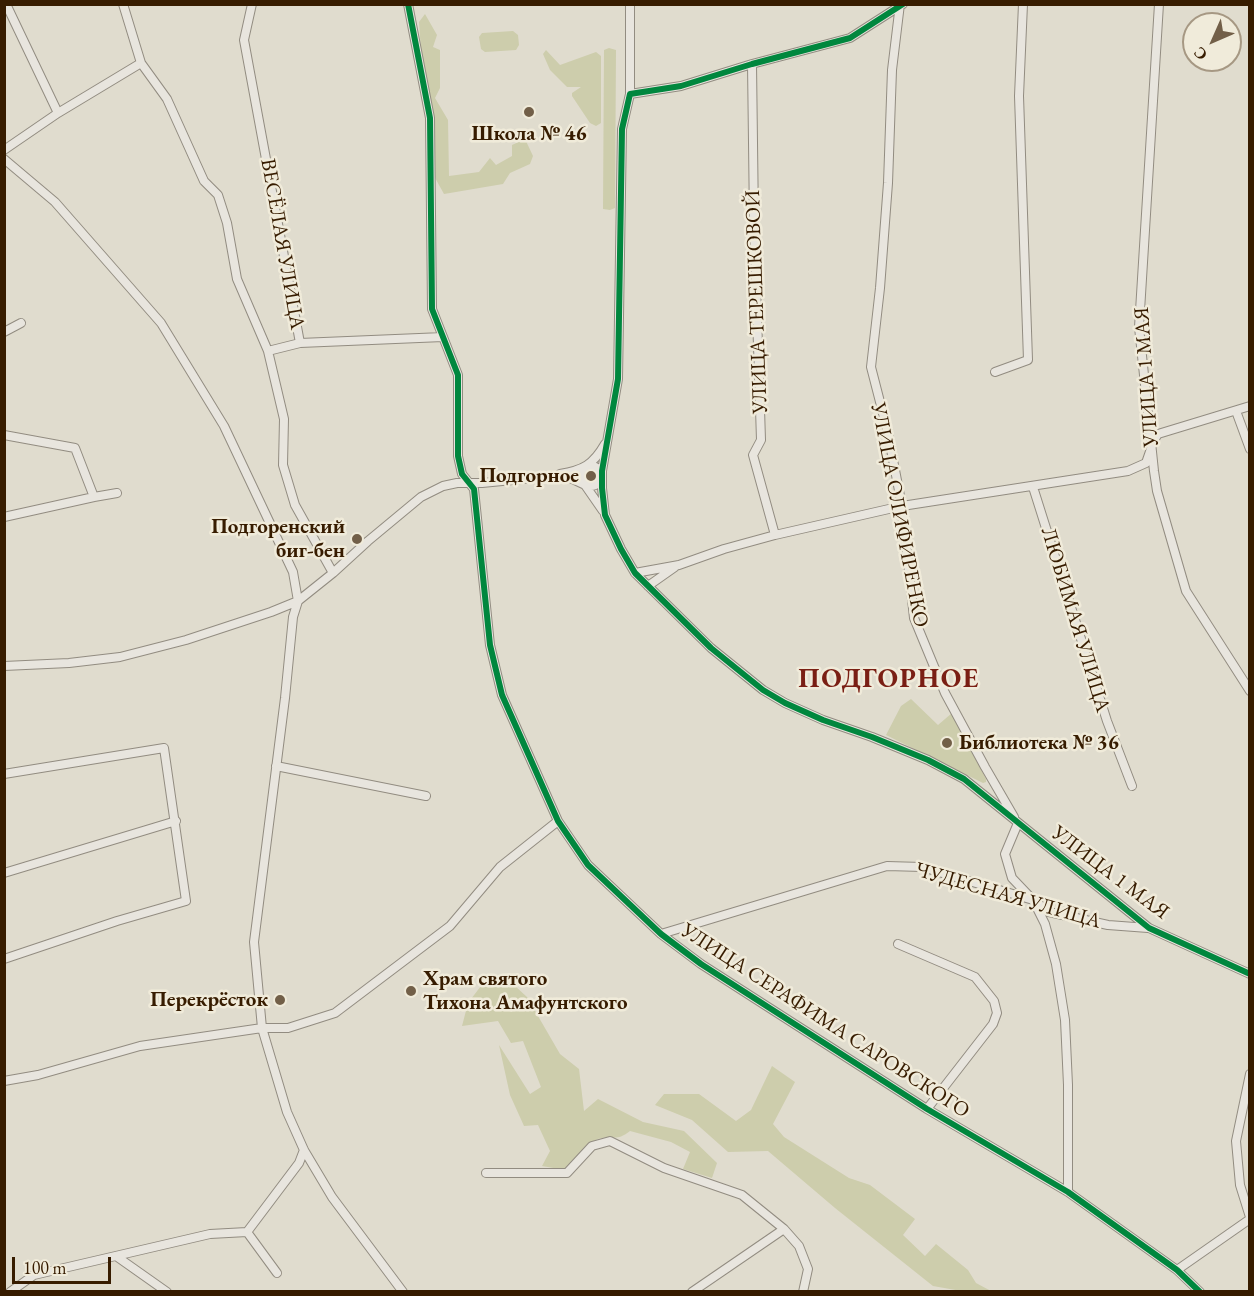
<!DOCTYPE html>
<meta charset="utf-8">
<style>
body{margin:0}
#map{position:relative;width:1254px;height:1296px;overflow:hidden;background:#e0dcce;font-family:"EB Garamond",serif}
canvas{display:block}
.frame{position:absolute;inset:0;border:6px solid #371c00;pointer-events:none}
.north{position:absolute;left:1182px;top:12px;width:60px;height:60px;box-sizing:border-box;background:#f0ebda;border:2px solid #a69883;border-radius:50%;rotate:225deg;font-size:16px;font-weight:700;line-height:24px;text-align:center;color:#371c00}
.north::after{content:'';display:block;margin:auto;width:21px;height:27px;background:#725f48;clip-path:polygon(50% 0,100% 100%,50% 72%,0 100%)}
.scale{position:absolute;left:12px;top:1257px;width:99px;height:27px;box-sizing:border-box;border:3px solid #371c00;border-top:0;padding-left:8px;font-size:18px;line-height:21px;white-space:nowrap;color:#371c00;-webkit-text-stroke:4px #f0ebda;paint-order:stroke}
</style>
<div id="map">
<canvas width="1254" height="1296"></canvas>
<div class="frame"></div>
<div class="north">С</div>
<div class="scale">100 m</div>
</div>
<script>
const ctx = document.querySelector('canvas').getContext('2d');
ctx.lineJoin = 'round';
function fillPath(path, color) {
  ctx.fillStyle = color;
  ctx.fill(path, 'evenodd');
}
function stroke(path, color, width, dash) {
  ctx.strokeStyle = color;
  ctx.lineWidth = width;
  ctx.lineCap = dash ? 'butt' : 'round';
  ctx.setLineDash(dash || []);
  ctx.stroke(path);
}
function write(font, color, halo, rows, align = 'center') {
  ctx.font = font + ' "EB Garamond",serif';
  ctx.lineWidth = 5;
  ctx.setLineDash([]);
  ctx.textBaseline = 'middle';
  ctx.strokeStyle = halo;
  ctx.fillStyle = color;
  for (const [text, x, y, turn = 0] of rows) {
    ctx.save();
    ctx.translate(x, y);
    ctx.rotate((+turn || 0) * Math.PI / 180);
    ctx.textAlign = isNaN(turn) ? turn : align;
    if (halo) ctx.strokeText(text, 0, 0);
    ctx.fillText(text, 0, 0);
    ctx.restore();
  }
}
fillPath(new Path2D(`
 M425,14L437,35L433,47L440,50V88L435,98L448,120L449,176L479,172L490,158L496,165L512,156V145L525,139L533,156L530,164L510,173L503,184L444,194L429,167L419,22Z
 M513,31L518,35L519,45L516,50L485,52L481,49L479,37L482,33Z
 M609,48L616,50L615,208L610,210L603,209L604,50Z
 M546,50L560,65L596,52L601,56V123L596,126L590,123L572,96V93L581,87H567L550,70L543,54Z
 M583 476a8 8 0 1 1 16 0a8 8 0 1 1-16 0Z
 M911,699L938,725L952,713L986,779V782L983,783L886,735L901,706Z
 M502,974L527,997L560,1054L579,1069L584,1111L598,1099L643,1122L684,1131L717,1163L712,1178L683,1169L690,1152L671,1142L630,1131C617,1141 616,1136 602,1138C588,1140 574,1160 565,1170L542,1166L550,1151L538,1125L524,1126L510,1095L499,1045L530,1094L541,1087L523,1041L511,1043L498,1021L462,1026L468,1003L487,978Z
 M772,1066L795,1082L773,1124L784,1137L849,1178L870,1185L915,1219L903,1235L925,1256L936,1244L968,1270L976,1283L991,1291H961L933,1286L835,1208L768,1151L728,1152L692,1120L655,1105L664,1094H699L736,1121L751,1110Z`), '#cdcdac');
const minor = new Path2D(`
 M6,4L58,113
 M123,4L141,63L167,99L204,181L218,195L227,223L237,279L268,351L284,419L283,465L295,505L333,573
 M252,4L244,40L300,343
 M408,4L430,118L432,309L458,375V456L462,474L474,489L490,645L502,695L558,821L588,865L661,934L701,964L927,1109L1068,1192L1177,1270L1200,1292
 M630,4V94
 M900,4L892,70L888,183L880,288L871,367L887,429L902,506L914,618L945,693L985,767L1014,817
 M903,4L850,38L752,64L681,86L630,94L622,129L618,379L602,471V488L605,515L621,549L635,573L711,648L763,690L785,703L823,720L872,737L928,760L964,779L1149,928L1250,974
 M1159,4L1139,327L1154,471L1157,491L1186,591L1250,691
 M752,64L754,221L761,440L753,455L775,535
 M4,150L58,113L141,63
 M4,159L55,202L161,323L224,426L293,572L298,601L293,617L285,698L254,942L262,1028L287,1112L304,1150L332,1197L403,1292
 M4,332L21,323
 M268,351L300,343L443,337
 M995,372L1028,360L1019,96L1023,4
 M1236,411L1250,449
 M4,435L75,448L94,497
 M581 476a10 10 0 1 1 20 0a10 10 0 1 1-20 0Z
 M560,474C583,470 593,465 605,444
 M1033,487L1107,721L1132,786
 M4,517L94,497L117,493
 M635,573L679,565L724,549L775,535L902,506L1128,471L1146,463L1154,440L1158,434L1250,406
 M648,586L675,567
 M4,666L69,663L120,657L186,640L271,612L298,601L333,573L368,541L421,497L443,486L457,483H482L553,476L568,477L585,485L603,511
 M276,766L426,796
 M4,774L164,748L186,901L117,921L4,959
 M1018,823L1005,854L1012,878L1033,900L1045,924L1056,964L1065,1020L1068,1085V1192
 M4,873L176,821
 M661,934L887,866L922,867L1033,900L1049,912L1108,925L1148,928
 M898,944L975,977L994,1001L997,1013L993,1024L927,1109
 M1250,1074L1236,1141L1240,1185L1250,1217
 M4,1081L38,1075L140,1046L262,1028H288L335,1013L450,926L500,867L558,821
 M486,1173H567L592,1146L610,1141L664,1168L742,1195L784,1229L799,1246L808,1269L803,1292
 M247,1232L299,1163L304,1150
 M116,1256L167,1292
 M1177,1270L1250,1219
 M10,1292L34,1275L210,1234L247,1232L277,1273
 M692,1292L784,1229`);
stroke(minor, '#928c81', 10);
stroke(minor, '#e8e5de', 8);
stroke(new Path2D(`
 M408,4L430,118L432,309L458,375V456L462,474L474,489L490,645L502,695L558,821L588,865L661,934L701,964L927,1109L1068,1192L1177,1270L1200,1292
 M903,4L850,38L752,64L681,86L630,94L622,129L618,379L602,471V488L605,515L621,549L635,573L711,648L763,690L785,703L823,720L872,737L928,760L964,779L1149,928L1250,974`), '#00873e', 6);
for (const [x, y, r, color] of [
 [529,112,6,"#725f48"],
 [591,476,6,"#725f48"],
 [357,539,6,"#725f48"],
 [947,743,6,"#725f48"],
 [411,991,6,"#725f48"],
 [280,1000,6,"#725f48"]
]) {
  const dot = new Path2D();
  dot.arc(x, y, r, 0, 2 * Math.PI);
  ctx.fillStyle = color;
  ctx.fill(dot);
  stroke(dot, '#f0ebda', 2);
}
write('bold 21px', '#371c00', '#f0ebda', [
 ["Школа № 46",529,134,"center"],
 ["Подгорное",579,476],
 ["Подгоренский",345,527],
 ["биг-бен",345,551],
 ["Библиотека № 36",959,743,"left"],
 ["Храм святого",423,979,"left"],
 ["Тихона Амафунтского",423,1003,"left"],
 ["Перекрёсток",268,1000]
], 'right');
write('21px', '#371c00', '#f0ebda', [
 ["ВЕСЁЛАЯ УЛИЦА",282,244,80],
 ["УЛИЦА ТЕРЕШКОВОЙ",757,302,-92],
 ["УЛИЦА 1 МАЯ",1147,377,-94],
 ["УЛИЦА ОЛИФИРЕНКО",899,515,79],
 ["ЛЮБИМАЯ УЛИЦА",1075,620,73],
 ["УЛИЦА 1 МАЯ",1110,873,37],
 ["ЧУДЕСНАЯ УЛИЦА",1008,896,16],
 ["УЛИЦА СЕРАФИМА САРОВСКОГО",825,1021,33]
]);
ctx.letterSpacing = '1.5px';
write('bold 27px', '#7a1f14', '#f0ebda', [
 ["ПОДГОРНОЕ",889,680]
]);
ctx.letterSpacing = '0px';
</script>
